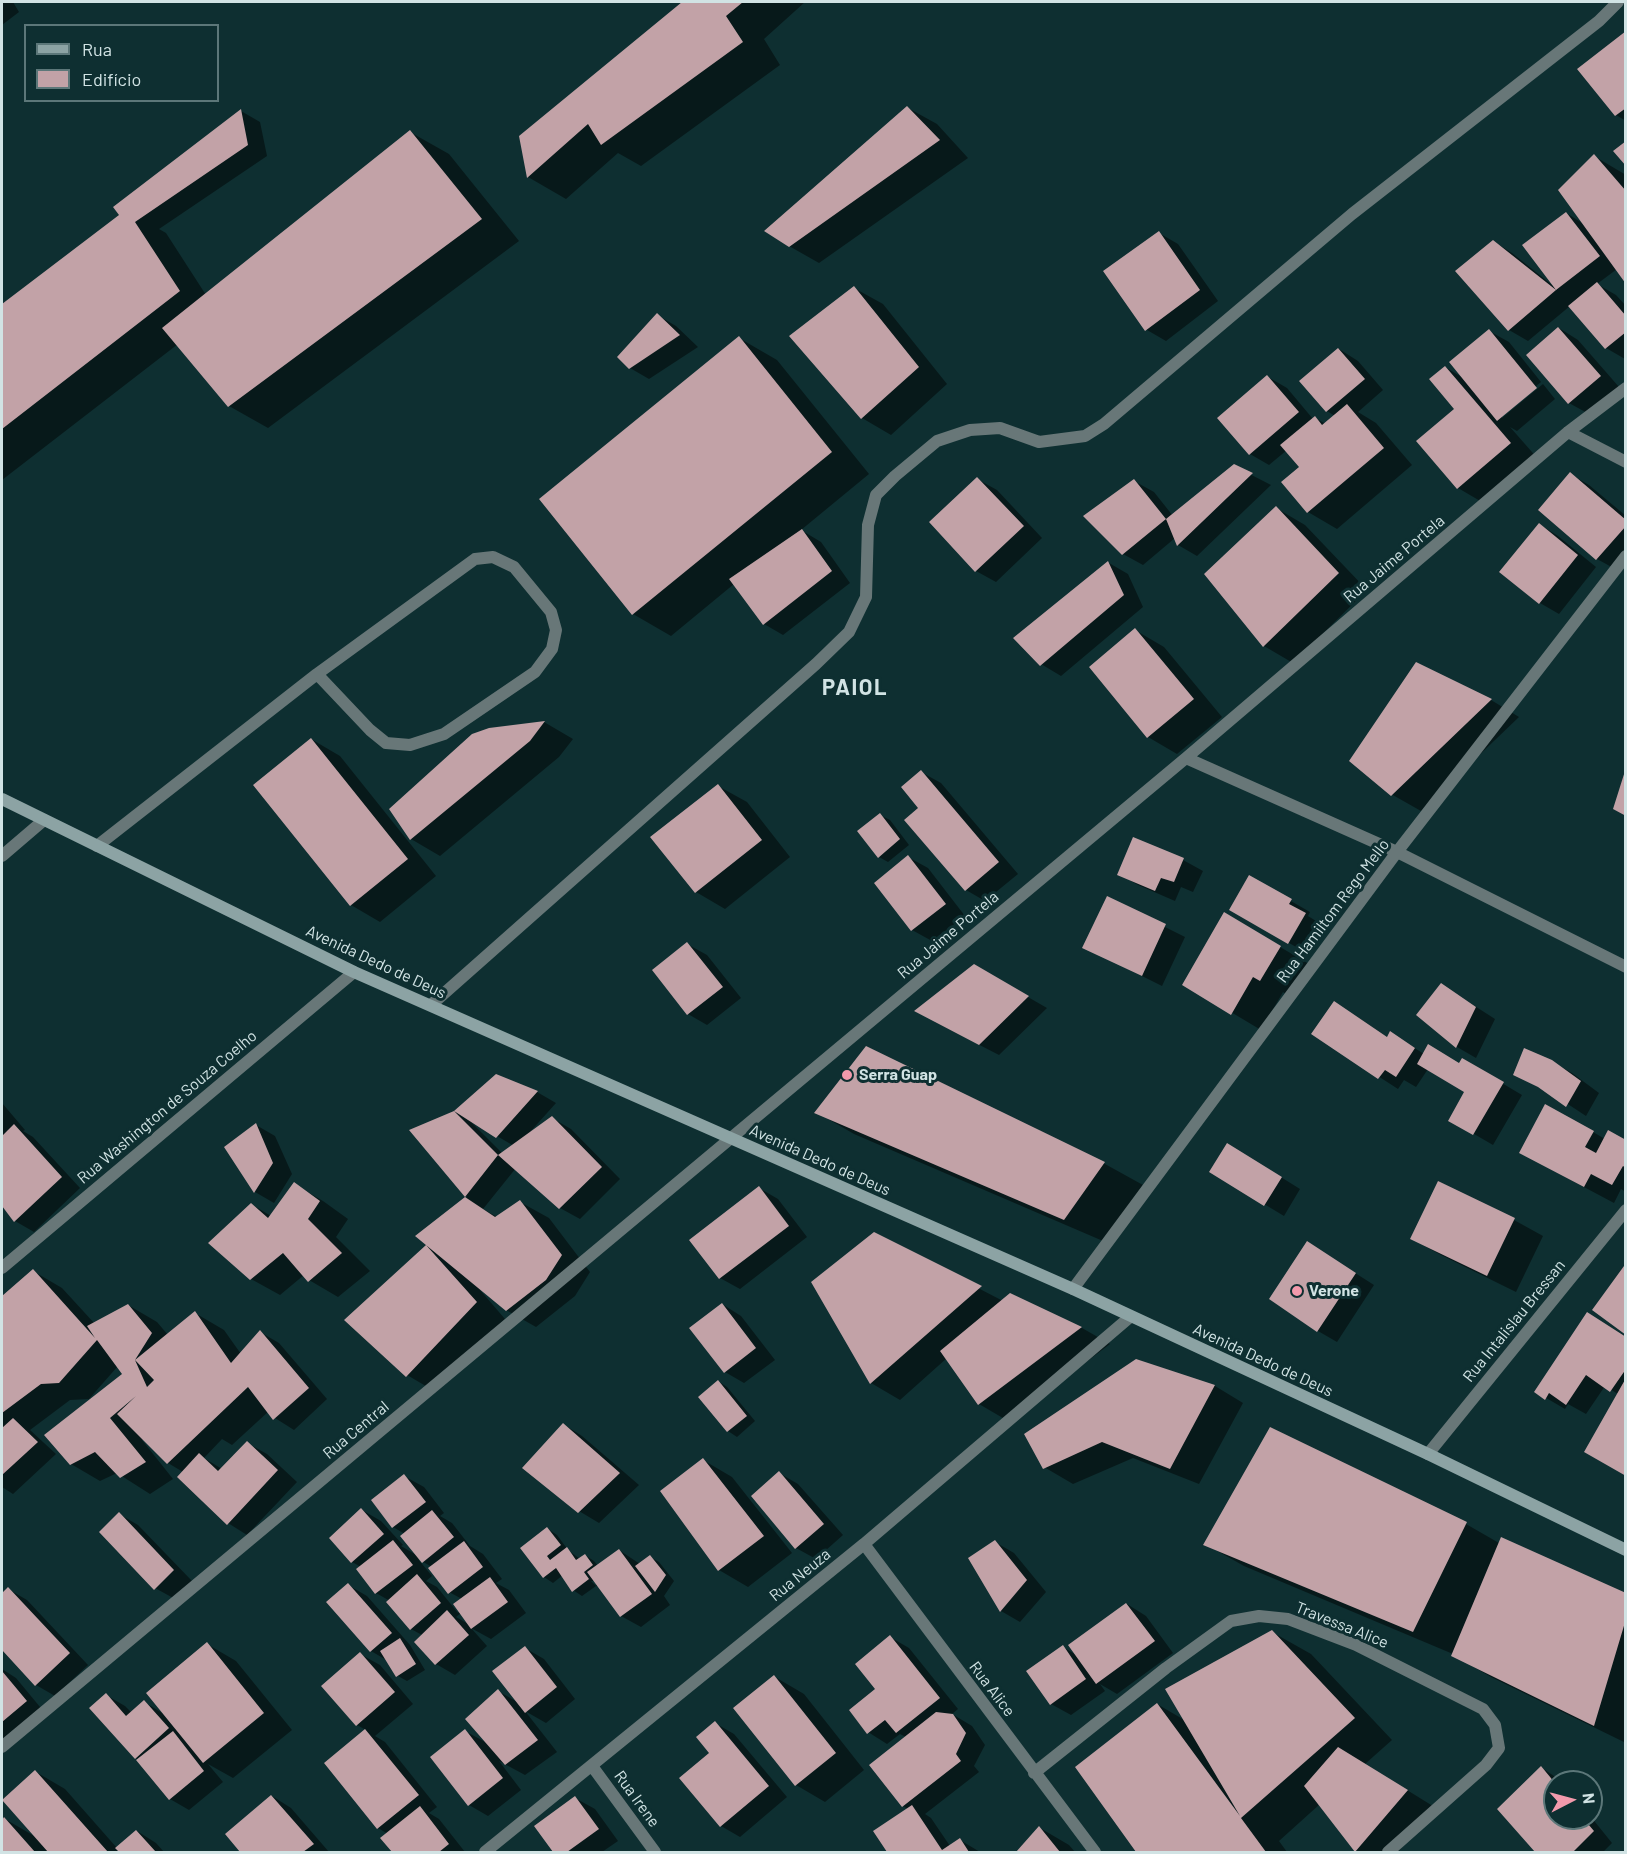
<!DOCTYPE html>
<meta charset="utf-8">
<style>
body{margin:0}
#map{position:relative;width:1627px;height:1854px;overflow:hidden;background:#0e2f31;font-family:Barlow,sans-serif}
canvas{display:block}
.frame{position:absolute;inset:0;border:3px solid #d1e3e4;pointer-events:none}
.legend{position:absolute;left:24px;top:24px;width:195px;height:78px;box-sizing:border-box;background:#0e2f31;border:2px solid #5c7779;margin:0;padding:8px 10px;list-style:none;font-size:18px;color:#d1e3e4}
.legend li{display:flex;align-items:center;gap:12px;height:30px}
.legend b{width:30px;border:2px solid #5c7779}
.north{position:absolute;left:1543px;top:1770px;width:60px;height:60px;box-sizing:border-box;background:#0e2f31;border:2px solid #5c7779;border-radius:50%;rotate:84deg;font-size:16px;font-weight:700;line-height:24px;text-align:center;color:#d1e3e4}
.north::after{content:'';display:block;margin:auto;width:21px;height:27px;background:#f29aac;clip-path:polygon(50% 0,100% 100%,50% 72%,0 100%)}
</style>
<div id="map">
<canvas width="1627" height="1854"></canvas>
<div class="frame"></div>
<ul class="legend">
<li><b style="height:8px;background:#8ca3a4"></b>Rua</li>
<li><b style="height:16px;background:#c2a2a7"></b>Edifício</li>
</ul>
<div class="north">N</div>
</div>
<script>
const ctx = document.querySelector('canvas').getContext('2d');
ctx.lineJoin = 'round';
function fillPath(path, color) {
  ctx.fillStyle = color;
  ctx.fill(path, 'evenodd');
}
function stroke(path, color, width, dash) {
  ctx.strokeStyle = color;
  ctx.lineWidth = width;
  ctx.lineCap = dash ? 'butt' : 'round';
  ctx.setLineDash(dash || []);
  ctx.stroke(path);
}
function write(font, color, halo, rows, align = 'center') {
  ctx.font = font + ' Barlow,sans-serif';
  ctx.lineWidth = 6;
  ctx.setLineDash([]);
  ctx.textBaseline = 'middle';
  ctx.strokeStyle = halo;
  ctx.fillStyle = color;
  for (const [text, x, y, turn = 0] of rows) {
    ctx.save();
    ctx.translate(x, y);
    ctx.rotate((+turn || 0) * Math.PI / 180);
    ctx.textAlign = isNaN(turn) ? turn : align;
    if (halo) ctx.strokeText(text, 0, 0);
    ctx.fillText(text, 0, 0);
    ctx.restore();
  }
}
fillPath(new Path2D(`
 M2,2H13L19,12L2,25Z
 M684,2H805L764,39L780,65L641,166L618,153L566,199L528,177L521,136Z
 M1626,33V121L1616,115Z
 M908,108L937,124L968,158L819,263L789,246Z
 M241,111L260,122L267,156L159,229L166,233L206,295L410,132L449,154L519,241L268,428L229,406L178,344L2,480V306L121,215Z
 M1594,156L1626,175V281L1617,269L1597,284L1616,295L1626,306L1625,359L1606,348L1570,306L1528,341L1509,330L1493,241L1512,253L1552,285L1566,213L1584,224Z
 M1159,233L1178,244L1218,301L1166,341L1147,330L1105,271Z
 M854,288L883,304L947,384L891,435L862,418L791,336Z
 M657,315L676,326L698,347L649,379L630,368Z
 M1559,328L1578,340L1619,387L1589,414L1569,403Z
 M1489,331L1509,342L1541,382L1502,414V418L1543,384L1555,399L1517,431L1510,427L1539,460L1487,505L1458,488L1418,441L1456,409L1445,367L1465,379Z
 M739,338L777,360L869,474L801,530L821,542L850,583L783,635L764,624L734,584L671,636L633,614Z
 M1339,349L1358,361L1383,390L1358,412L1376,423L1412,465L1337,529L1308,512L1283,482L1301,467L1287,450L1269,465L1250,454L1220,418L1268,377L1287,388L1313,419L1315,418L1326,424L1335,416L1327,411Z
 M1234,466L1271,485L1197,556L1178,545L1175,538L1143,565L1123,554L1134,481L1154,492L1173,516Z
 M1570,474L1589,485L1626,516V560L1617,570L1597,559L1540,510Z
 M977,479L997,490L1042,538L996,582L976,571Z
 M1276,508L1305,525L1367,590L1293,663L1264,646L1206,575Z
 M1539,524L1558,536L1596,567L1559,614L1540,603Z
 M1109,563L1128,574L1143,607L1061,676L1041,664Z
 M1135,630L1164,647L1222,717L1177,754L1148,737L1091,667Z
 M1417,664L1491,700L1519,717L1421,811L1391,794Z
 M544,722L573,739L559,757L440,856L411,839L489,729Z
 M311,739L340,756L436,876L380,922L351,905Z
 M921,772L941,783L1018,874L985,901L966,890L920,808Z
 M718,786L747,802L790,857L725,909L696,892Z
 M880,815L890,820L909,845L888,862L879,857Z
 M1134,839L1183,860L1203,871L1193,892L1181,887L1175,901L1138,885L1119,874Z
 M908,857L928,868L965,916L932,941L912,930L876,883Z
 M1249,877L1310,912L1308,916L1324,926L1308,954L1231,909Z
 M1107,898L1185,937L1162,986L1084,947Z
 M1224,914L1309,964L1289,996L1283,992L1261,1030L1184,984Z
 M687,944L707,955L741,998L707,1025L688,1014L654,970Z
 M974,966L1047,1008L999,1055L935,1022Z
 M1442,985L1495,1019L1476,1058L1457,1047L1419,1015Z
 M1353,1014L1388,1038L1391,1033L1424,1054L1460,1065L1463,1060L1522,1095L1493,1145L1450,1120L1467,1092L1428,1069L1416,1087L1404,1080L1398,1089L1313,1034Z
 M866,1048L1105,1164L1143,1185L1103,1241L854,1134L816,1112Z
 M1551,1061L1572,1073L1599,1093L1586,1116L1548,1091Z
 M497,1076L537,1092L556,1103L530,1132L552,1118L571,1129L620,1179L580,1219L560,1208L516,1168L483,1209L497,1217L520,1202L549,1218L590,1272L575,1296L536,1327L506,1310L482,1289L480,1290L505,1319L436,1392L407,1375L347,1320L429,1244L418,1236L467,1197L411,1131L454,1112ZM471,1122L497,1136L514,1146L503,1154Z
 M2,1103L25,1130L23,1131L33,1137L80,1188L34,1232L15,1221L2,1203Z
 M256,1125L275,1136L292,1174L274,1203L255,1192L226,1147Z
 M1593,1132L1605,1139L1626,1141V1192L1621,1189L1614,1203L1550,1169Z
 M1247,1156L1300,1189L1284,1216L1211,1172Z
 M294,1184L323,1201L348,1219L336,1237L370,1271L338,1297L309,1280L304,1275L280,1295L251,1279V1204L271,1216Z
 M759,1188L778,1199L807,1237L740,1289L720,1278L692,1240Z
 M1514,1220L1543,1236L1516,1292L1441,1255L1412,1239Z
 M874,1234L1003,1301L1010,1295L1082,1328L1110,1344L1008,1421L979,1404L947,1358L900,1400L871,1383Z
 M1308,1243L1374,1285L1337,1342L1318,1331Z
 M33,1271L62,1288L95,1324L128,1305L157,1322L168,1335L195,1313L224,1330L241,1354L260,1332L279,1343L327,1399L294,1430L275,1418L269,1411L232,1445L222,1439L204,1458L222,1469L247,1443L267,1454L297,1482L247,1535L228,1523L183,1472L168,1463L144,1439L142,1440L173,1479L150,1494L117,1473L100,1481L71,1464L124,1374L118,1366L89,1399L70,1400L30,1430L56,1454L13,1494L2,1487V1430L4,1428L2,1426V1298Z
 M722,1304L741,1316L775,1360L744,1383L725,1372Z
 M1626,1337V1474L1618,1394L1605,1386L1586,1414L1568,1404L1565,1409L1536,1392Z
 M1136,1361L1215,1386L1243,1403L1199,1484L1133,1458L1073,1484L1044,1467Z
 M718,1381L727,1387L755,1421L737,1437L728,1431Z
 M563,1424L582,1436L639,1485L599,1523L579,1511Z
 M1271,1429L1466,1524L1499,1543L1626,1594V1743L1491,1677L1453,1655V1654L1244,1566L1205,1544Z
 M703,1460L732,1477L792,1553L748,1587L719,1570Z
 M779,1473L798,1484L843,1535L816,1559L796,1548Z
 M404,1476L424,1487L444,1513L440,1516L452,1523L470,1546L483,1554L502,1579L496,1583L509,1590L526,1613L491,1639L471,1628L487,1646L455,1675L436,1664L416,1642L422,1635L411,1629L390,1601L376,1593L358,1570L361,1567L352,1562L331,1538L362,1510L381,1521L403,1545L401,1546L418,1556L405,1534L393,1527ZM418,1559L432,1567L449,1592L462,1599L460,1611L458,1613L437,1587L426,1581L432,1576ZM461,1613L470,1625L456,1617Z
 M119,1514L138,1525L193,1582L175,1599L155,1588Z
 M548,1529L557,1535L568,1550L580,1559L585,1555L594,1561L598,1566L619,1550L640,1564L650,1557L659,1562L674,1581L664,1596L670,1605L641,1627L621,1616L598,1585L596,1586V1581H591L596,1586L582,1596L573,1590L563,1575L553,1583L544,1577L522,1548Z
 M995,1542L1014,1553L1046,1592L1020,1622L1001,1611Z
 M348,1585L367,1596L410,1645L425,1670L407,1681L398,1676L388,1661L371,1651Z
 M8,1589L27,1600L88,1665L55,1696L36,1685L2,1648V1595Z
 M1127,1604L1146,1616L1173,1653L1117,1694L1100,1684L1105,1691L1071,1715L1051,1704L1063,1647L1078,1656Z
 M1272,1632L1311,1654L1392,1740L1365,1764L1436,1808L1398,1852L1356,1851L1320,1804L1279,1841L1287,1852H1137L1077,1768L1157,1704L1186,1721Z
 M890,1637L909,1648L958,1709L952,1714L972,1726L985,1745L974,1766L979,1772L925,1814L931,1818L950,1846L960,1840L980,1852H889L875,1831L908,1809L903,1806L906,1737L900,1734L887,1744L868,1732Z
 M207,1644L236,1661L292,1730L233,1778L208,1764L223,1782L189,1810L170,1799L136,1758L106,1695L125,1706L132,1713L144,1702L164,1714Z
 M525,1648L544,1659L575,1699L546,1723L525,1711L557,1752L525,1775L499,1761L521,1790L488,1816L469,1805L465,1731L487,1743L498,1691L519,1703Z
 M360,1654L380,1665L413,1704L375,1736L385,1742L437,1807L429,1813L439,1819L465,1852H394L382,1838L388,1834L378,1828L326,1763L366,1730L357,1725Z
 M2,1669L16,1678L45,1713L9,1743L2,1738Z
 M775,1677L804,1694L864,1770L825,1802L796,1785Z
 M715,1723L734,1734L787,1797L740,1837L721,1826L711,1753Z
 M1542,1768L1563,1782H1555V1818L1591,1817L1612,1843L1603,1852H1537L1499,1809Z
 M36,1772L65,1789L117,1848L137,1831L156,1843L164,1852H2V1822L5,1819L36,1837Z
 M272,1796L291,1808L329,1852H242L227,1835Z
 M575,1798L595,1809L618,1841L602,1852H555L536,1826Z
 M1040,1828L1069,1845L1075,1852H1018Z`), '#0007');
fillPath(new Path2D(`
 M682,2H743L726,16L743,42L601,145L588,124L527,178L519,136Z
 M1626,31V108L1615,116L1577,69Z
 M907,106L940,140L789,247L764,231Z
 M241,109L248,145L135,222L180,291L2,429V304L119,215L113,207Z
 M410,130L482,219L228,407L162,328Z
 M1626,141V166L1613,151Z
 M1594,154L1626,191V284L1558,190Z
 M1566,212L1600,256L1556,290L1522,245Z
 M1159,231L1200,290L1145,331L1103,271Z
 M1493,240L1556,290L1508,331L1455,271Z
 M1597,282L1626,316V332L1605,349L1568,306Z
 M854,286L919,367L861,419L789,336Z
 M657,313L680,335L629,369L617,357Z
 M1558,327L1601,376L1568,404L1526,355Z
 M1489,329L1537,388L1497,421L1449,362Z
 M739,336L832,452L632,615L539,499Z
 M1338,348L1365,379L1326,412L1299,381Z
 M1445,366L1511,443L1457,489L1416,441L1454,409L1429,379Z
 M1267,375L1299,412L1249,455L1217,418Z
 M1347,404L1384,448L1307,513L1281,482L1299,467L1280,445L1315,416L1322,425Z
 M1234,464L1253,473L1177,546L1166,519Z
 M1570,472L1626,520V526L1596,560L1538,510Z
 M977,477L1024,526L975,572L929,522Z
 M1134,479L1166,519L1122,555L1083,516Z
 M1276,506L1339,573L1263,647L1204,574Z
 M1539,523L1578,555L1539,604L1499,572Z
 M802,529L832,571L763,625L729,579Z
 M1108,561L1124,595L1040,666L1013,638Z
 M1135,628L1194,699L1147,738L1089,667Z
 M1416,662L1492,699L1391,796L1349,761Z
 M545,721L530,741L410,840L389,809L472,734L489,728Z
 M311,738L408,859L350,906L253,785Z
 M921,770L999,862L965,891L904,820L918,808L901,787Z
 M1625,771H1626V816L1613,809Z
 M718,784L762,840L695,893L650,837Z
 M880,813L900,839L878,858L857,831Z
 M1133,837L1184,858L1174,882L1161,878L1155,891L1117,875Z
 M908,855L946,904L911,931L874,883Z
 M1249,875L1292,899L1289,904L1306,913L1288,944L1229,910Z
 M1107,896L1166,924L1142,976L1082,948Z
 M1224,912L1281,946L1260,981L1253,977L1231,1015L1182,985Z
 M687,942L723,987L687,1015L652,970Z
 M974,964L1029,996L979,1045L914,1011Z
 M1441,983L1476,1007L1456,1048L1416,1015Z
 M1334,1001L1387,1037L1390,1031L1415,1048L1396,1077L1385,1070L1378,1079L1311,1034Z
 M1428,1044L1459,1063L1462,1058L1504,1082L1473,1135L1448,1121L1464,1092L1417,1064Z
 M866,1046L1105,1162L1064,1220L814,1113Z
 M1524,1048L1552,1060L1581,1081L1566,1107L1538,1087L1513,1075Z
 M496,1074L538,1091L496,1138L454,1111Z
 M1545,1104L1594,1131L1585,1147L1596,1153L1608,1130L1626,1140V1168L1623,1166L1612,1185L1591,1174L1584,1187L1519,1153Z
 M454,1111L498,1155L465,1197L409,1130Z
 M552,1116L602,1167L559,1209L498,1155Z
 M256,1123L273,1163L254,1193L224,1147Z
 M14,1124L62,1177L14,1222L2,1206V1136Z
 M1227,1143L1282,1177L1264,1206L1209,1172Z
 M1438,1181L1515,1218L1487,1276L1410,1239Z
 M294,1182L320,1201L308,1219L342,1253L308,1282L283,1253L250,1280L208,1243L251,1203L268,1218Z
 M759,1186L789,1226L719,1279L689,1240Z
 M465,1197L495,1217L520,1200L562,1255L546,1280L506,1311L415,1236Z
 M874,1232L982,1286L870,1384L811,1282Z
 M1307,1241L1356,1273L1317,1332L1269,1299Z
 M426,1245L477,1302L406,1377L344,1320Z
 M1624,1266L1626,1267V1335L1592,1310Z
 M33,1269L95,1338L87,1326L128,1304L152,1333L135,1360L195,1311L231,1363L260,1330L309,1388L273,1420L248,1387L167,1464L117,1414L136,1396L110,1418L146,1462L120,1478L95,1452L70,1465L44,1435L122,1374L97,1340L59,1383L41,1384L2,1413V1296ZM135,1360L154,1380L147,1387Z
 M1010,1293L1082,1327L978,1405L940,1351Z
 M722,1303L756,1348L724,1373L689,1328Z
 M1587,1312L1626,1337V1369L1610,1392L1586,1375L1566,1405L1549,1393L1545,1400L1534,1392Z
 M1136,1359L1215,1385L1170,1469L1102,1442L1043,1469L1024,1434Z
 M1626,1378V1476L1584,1452Z
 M718,1380L747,1416L727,1432L698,1397Z
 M13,1418L38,1442L2,1475V1428Z
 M563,1423L620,1473L578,1513L522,1468Z
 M1270,1427L1467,1522L1413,1632L1203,1545Z
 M247,1441L278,1470L227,1525L177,1477L199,1453L218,1471Z
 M703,1458L764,1536L718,1571L660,1491Z
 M779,1471L824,1524L795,1549L751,1496Z
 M404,1474L426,1502L392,1528L371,1500Z
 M361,1508L384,1534L351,1563L329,1538Z
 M432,1510L454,1537L422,1563L400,1536Z
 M119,1512L174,1570L154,1590L99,1532Z
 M547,1527L561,1545L547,1556L550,1560L567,1547L576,1560L585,1554L593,1565L584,1572L589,1579L572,1592L556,1568L543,1578L520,1548Z
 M1501,1537L1626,1593V1619L1594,1726L1451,1656Z
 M393,1540L413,1565L375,1594L356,1569Z
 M995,1540L1027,1580L1000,1612L968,1558Z
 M464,1541L483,1567L448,1594L428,1568Z
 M619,1549L652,1594L620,1617L587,1572Z
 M650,1555L666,1575L655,1592L635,1566Z
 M417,1574L441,1603L410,1630L386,1602Z
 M490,1577L508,1602L471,1629L453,1604Z
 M348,1583L392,1633L370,1652L326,1602Z
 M8,1587L70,1653L35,1686L2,1650V1593Z
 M1126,1603L1155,1641L1096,1684L1068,1645Z
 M447,1610L469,1635L435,1665L414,1642Z
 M1272,1630L1355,1718L1241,1818L1266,1852H1136L1075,1767L1157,1703L1240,1816L1165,1689Z
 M890,1635L940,1698L896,1733L885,1720L867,1734L849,1710L875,1689L855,1664Z
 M400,1638L416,1664L396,1677L380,1651Z
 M207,1642L264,1713L203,1763L146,1693Z
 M1063,1645L1086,1679L1050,1705L1026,1671Z
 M525,1646L557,1687L525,1713L492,1671Z
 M360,1652L395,1692L356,1726L321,1686Z
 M2,1671L27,1701L2,1722Z
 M774,1675L836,1753L795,1786L733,1708Z
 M498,1689L538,1740L505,1765L465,1719Z
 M106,1693L126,1716L144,1700L169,1728L135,1759L89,1708Z
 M936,1712L953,1714L966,1733L956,1754L961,1761L902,1807L869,1765Z
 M715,1721L769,1786L720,1827L679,1778L709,1753L696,1737Z
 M365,1729L419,1795L377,1829L324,1763Z
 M465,1729L503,1778L468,1806L430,1757Z
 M173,1731L204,1771L169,1800L136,1760Z
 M1338,1747L1408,1790L1355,1852L1304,1786Z
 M1541,1766L1555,1783V1818H1583L1594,1831L1573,1852H1535L1497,1809Z
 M35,1770L108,1852H48L2,1800Z
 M271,1795L314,1844L303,1852H240L225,1834Z
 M575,1796L599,1829L567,1852H553L534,1826Z
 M912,1805L942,1850L960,1838L969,1852H887L873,1831Z
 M420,1806L449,1844L439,1852H392L380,1838Z
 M4,1817L35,1852H2V1820Z
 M1039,1826L1060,1852H1016Z
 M136,1830L156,1852H119L115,1848Z`), '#c2a2a7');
stroke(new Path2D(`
 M97,846L317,674L475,559L493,557L514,567L551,612L556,630L552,649L535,672L444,734L410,745L386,743L370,730L317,674`), '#687778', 12);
stroke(new Path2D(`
 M1568,432L1626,462
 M1186,758L1397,852L1626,967
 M2,856L44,820
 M431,1005L816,664L849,632L866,597L868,525L876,495L895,476L937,441L970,430L1000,428L1039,442L1085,436L1104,424L1352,214L1599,21L1618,2
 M2,1268L354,972
 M1073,1289L1397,852L1626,556
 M1428,1454L1626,1210
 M864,1544L1095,1852
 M2,1747L1186,758L1568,432L1626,388
 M592,1766L655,1852
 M1034,1773L1166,1668L1231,1621L1259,1616L1288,1619L1356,1645L1483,1709L1495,1725L1499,1748L1486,1765L1388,1852
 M485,1852L864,1544L1130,1317`), '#687778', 12);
stroke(new Path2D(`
 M2,799L354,972L1073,1289L1428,1454L1626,1550`), '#8ca3a4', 12);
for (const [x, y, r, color] of [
 [847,1075,6,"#f29aac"],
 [1297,1291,6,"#f29aac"]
]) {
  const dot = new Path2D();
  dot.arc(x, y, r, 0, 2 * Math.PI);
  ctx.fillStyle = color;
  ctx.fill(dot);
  stroke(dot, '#0e2f31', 2);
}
write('16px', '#d1e3e4', '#0e2f31', [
 ["Rua Jaime Portela",1394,559,-40],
 ["Rua Hamiltom Rego Mello",1333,911,-53],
 ["Rua Jaime Portela",948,935,-40],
 ["Avenida Dedo de Deus",376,962,25],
 ["Rua Washington de Souza Coelho",167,1107,-40],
 ["Avenida Dedo de Deus",820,1160,24],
 ["Rua Intalislau Bressan",1514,1321,-51],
 ["Avenida Dedo de Deus",1263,1360,25],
 ["Rua Central",356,1430,-40],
 ["Rua Neuza",800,1575,-39],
 ["Travessa Alice",1342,1625,22],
 ["Rua Alice",992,1689,53],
 ["Rua Irene",637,1799,54]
]);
write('bold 16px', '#d1e3e4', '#0e2f31', [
 ["Serra Guap",859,1075],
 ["Verone",1309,1291]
], 'left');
ctx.letterSpacing = '1.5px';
write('bold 22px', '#d1e3e4', '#0e2f31', [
 ["PAIOL",855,688]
]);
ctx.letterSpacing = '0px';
</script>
